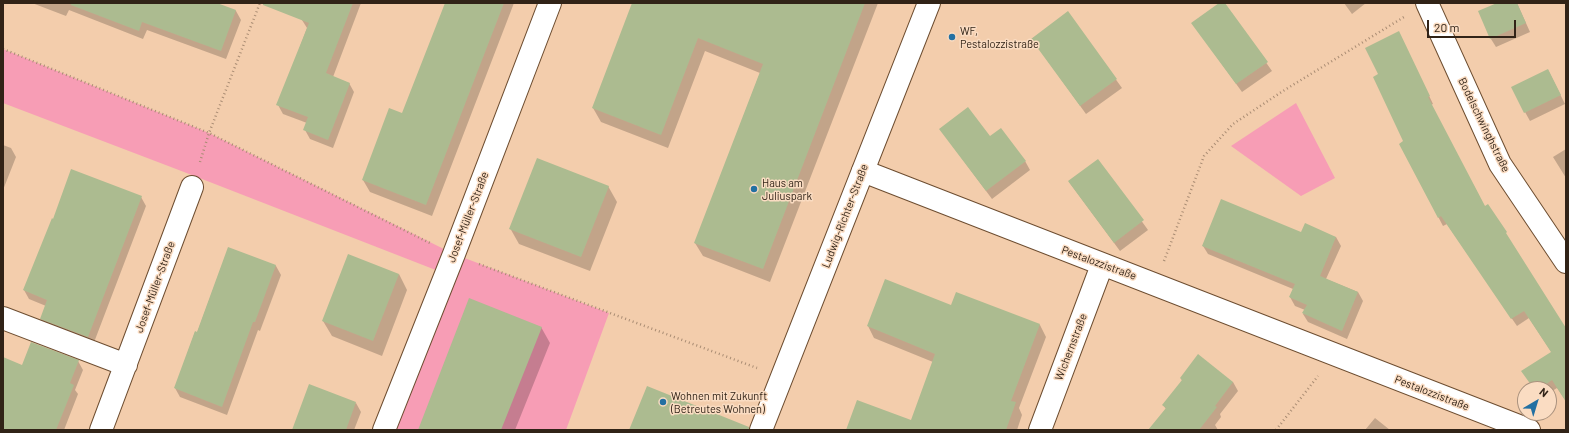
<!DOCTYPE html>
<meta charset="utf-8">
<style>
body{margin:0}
#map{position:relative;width:1569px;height:433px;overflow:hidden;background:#f3cdac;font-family:Barlow,sans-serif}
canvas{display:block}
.frame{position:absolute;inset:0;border:4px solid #312317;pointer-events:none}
.north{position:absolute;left:1517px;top:381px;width:40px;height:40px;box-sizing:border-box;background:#fadcc2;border:1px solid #aa927e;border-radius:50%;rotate:38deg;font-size:11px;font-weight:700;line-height:16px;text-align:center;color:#312317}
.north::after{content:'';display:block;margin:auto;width:14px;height:18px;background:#2370a2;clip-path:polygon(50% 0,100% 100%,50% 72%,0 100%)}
.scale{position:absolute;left:1427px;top:20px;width:89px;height:18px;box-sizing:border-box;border:2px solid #312317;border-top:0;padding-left:5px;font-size:12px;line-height:14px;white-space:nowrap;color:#312317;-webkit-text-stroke:3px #fadcc2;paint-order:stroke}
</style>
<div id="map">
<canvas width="1569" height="433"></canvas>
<div class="frame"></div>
<div class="north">N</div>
<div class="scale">20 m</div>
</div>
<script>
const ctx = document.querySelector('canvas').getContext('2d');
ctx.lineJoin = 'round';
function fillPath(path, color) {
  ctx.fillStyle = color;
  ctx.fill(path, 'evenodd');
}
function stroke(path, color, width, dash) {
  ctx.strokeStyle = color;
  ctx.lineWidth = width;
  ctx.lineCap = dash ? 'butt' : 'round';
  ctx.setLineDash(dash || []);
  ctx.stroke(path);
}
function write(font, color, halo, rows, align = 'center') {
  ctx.font = font + ' Barlow,sans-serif';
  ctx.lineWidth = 3;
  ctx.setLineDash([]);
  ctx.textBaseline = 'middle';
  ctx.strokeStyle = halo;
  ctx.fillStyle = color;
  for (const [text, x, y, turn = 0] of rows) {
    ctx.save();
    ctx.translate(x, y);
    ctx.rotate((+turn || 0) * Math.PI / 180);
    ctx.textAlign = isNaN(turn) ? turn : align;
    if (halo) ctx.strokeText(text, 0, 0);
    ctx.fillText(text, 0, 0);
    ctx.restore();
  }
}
fillPath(new Path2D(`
 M3,49L209,133L454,254L609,313L566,430H384L446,274L184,172L3,103Z
 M1296,103L1335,178L1301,196L1231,146Z`), '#f79db5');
fillPath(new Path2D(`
 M32,3H214L236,11L241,20L226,59L147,30L143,39L69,10L66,16Z
 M309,3H361L333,77L349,83L354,92L333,148L310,139L305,130L307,123L283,114L278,105L307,28L302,20Z
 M446,3H514L432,216L370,192L363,180L403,115Z
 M633,3H878L770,282L703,256L695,243L760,73L705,51L668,148L601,122L593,108Z
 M1221,3H1224L1272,71L1242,92L1193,24Z
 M1344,3H1366L1352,14Z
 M1499,3H1517L1530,32L1496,47L1491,39Z
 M1068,13L1122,88L1086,114L1032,39Z
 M1403,41L1433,104L1431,105L1485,207L1566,329V401L1557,388L1549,393V389H1534L1552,353L1529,318L1517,326L1447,224L1443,226L1400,144L1405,142L1379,74Z
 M1548,70L1565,104L1530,121L1525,112Z
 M940,129L1025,161L1030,170L992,199Z
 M3,145L11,148L16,157L3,190Z
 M1566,149V178L1553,157Z
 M1098,160L1148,230L1120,251L1069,182Z
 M608,186L617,202L590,271L519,244L510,228Z
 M141,197L146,206L93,345L46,327L41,319L46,306L29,299L24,290Z
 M1302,233L1336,237L1341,246L1326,279L1358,292L1363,301L1347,339L1308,322L1303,314L1305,310L1295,306L1290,297L1293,289L1208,254L1203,246Z
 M228,249L276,266L281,275L260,331L258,330L227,415L180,397L175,388L195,332L197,333Z
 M399,274L407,290L382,356L332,336L323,321Z
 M951,306L1040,325L1046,337L1019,408L1022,415L1017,430H848L911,422L933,362L874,338L868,326Z
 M541,327L550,343L515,430H418Z
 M3,358L23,366L78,361L83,370L75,390L78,394L64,430H3Z
 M1181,378L1233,382L1238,391L1220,414L1221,417L1215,425L1218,430H1149L1166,409L1163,405L1182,381Z
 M356,403L361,412L354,430H293Z
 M1375,418L1390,430H1365Z`), '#0003');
fillPath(new Path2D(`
 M71,3H217L236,10L221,51L142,22L139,31L71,5Z
 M263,3H353L326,73L350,83L328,140L303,130L308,117L276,105L309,23L263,5Z
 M445,3H504L426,205L362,180L389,108L402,113Z
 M632,3H865L763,269L694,243L763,64L698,38L661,135L592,108Z
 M1219,3H1225L1268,62L1236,84L1191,23Z
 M1497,3H1517L1526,23L1490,39L1478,11Z
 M1068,11L1117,79L1080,106L1031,39Z
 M1399,31L1430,96L1428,97L1485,206L1488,204L1507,232L1506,233L1566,328V402L1552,380L1539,389H1534L1521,371L1551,352L1524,311L1511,319L1441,216L1438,218L1399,144L1403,141L1373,77L1378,74L1365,48Z
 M1548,69L1561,95L1524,113L1511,87Z
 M968,107L990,136L1001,128L1026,161L986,191L939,129Z
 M537,158L609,186L581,257L509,229Z
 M1098,159L1144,220L1114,243L1068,181Z
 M71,169L142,196L88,337L40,319L47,300L23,290L52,218L53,219Z
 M1221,199L1301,232L1305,223L1336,237L1320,276L1358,292L1342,331L1302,313L1307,305L1289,297L1295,284L1202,246Z
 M228,247L276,265L255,322H253L222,407L174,388L195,331L197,332Z
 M348,254L399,274L373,341L322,321Z
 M885,279L951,305L956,292L1040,324L1011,401L1016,402L1006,430H846L857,400L911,420L935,354L867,326Z
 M469,298L542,327L501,430H418Z
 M31,342L79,360L70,383L74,385L56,430H3V357L22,365Z
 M1198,354L1233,382L1215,406L1217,407L1199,430H1148L1166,408L1162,405L1182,380L1180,378Z
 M309,384L356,402L346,430H292Z
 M647,386L749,427V430H629Z`), '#acbb90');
const street = new Path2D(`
 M1427,3L1500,164L1566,262
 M863,171L1529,430
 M3,318L126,365
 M101,430L192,187
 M384,430L454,254L550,3
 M1040,430L1102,265`);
const secondary = new Path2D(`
 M761,430L929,3`);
stroke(street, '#6d4d30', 24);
stroke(secondary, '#6d4d30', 24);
stroke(new Path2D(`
 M3,49L209,133L430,243
 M200,162L209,133L260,3
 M1164,261L1204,156L1233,124L1283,91L1404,17
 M479,264L757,368
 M1276,430L1318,376`), '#a98c73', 2.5, [1, 3]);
stroke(street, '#fff', 22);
stroke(secondary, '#fff', 22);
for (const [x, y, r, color] of [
 [952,37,4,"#2370a2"],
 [754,189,4,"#2370a2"],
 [663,402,4,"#2370a2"]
]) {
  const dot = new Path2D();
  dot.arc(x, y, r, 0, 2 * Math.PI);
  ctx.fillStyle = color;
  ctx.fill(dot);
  stroke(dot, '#fadcc2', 1.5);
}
write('11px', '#312317', '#fadcc2', [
 ["WF,",960,31],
 ["Pestalozzistraße",960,44],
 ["Haus am",762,183],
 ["Juliuspark",762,196],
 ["Wohnen mit Zukunft",671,396],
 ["(Betreutes Wohnen)",671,409]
], 'left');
write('11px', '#312317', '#fadcc2', [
 ["Bodelschwinghstraße",1484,125,64],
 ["Ludwig-Richter-Straße",845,216,-69],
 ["Josef-Müller-Straße",468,217,-69],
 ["Pestalozzistraße",1099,263,20],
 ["Josef-Müller-Straße",155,287,-70],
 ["Wichernstraße",1071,347,-69],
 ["Pestalozzistraße",1432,393,21]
]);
</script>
